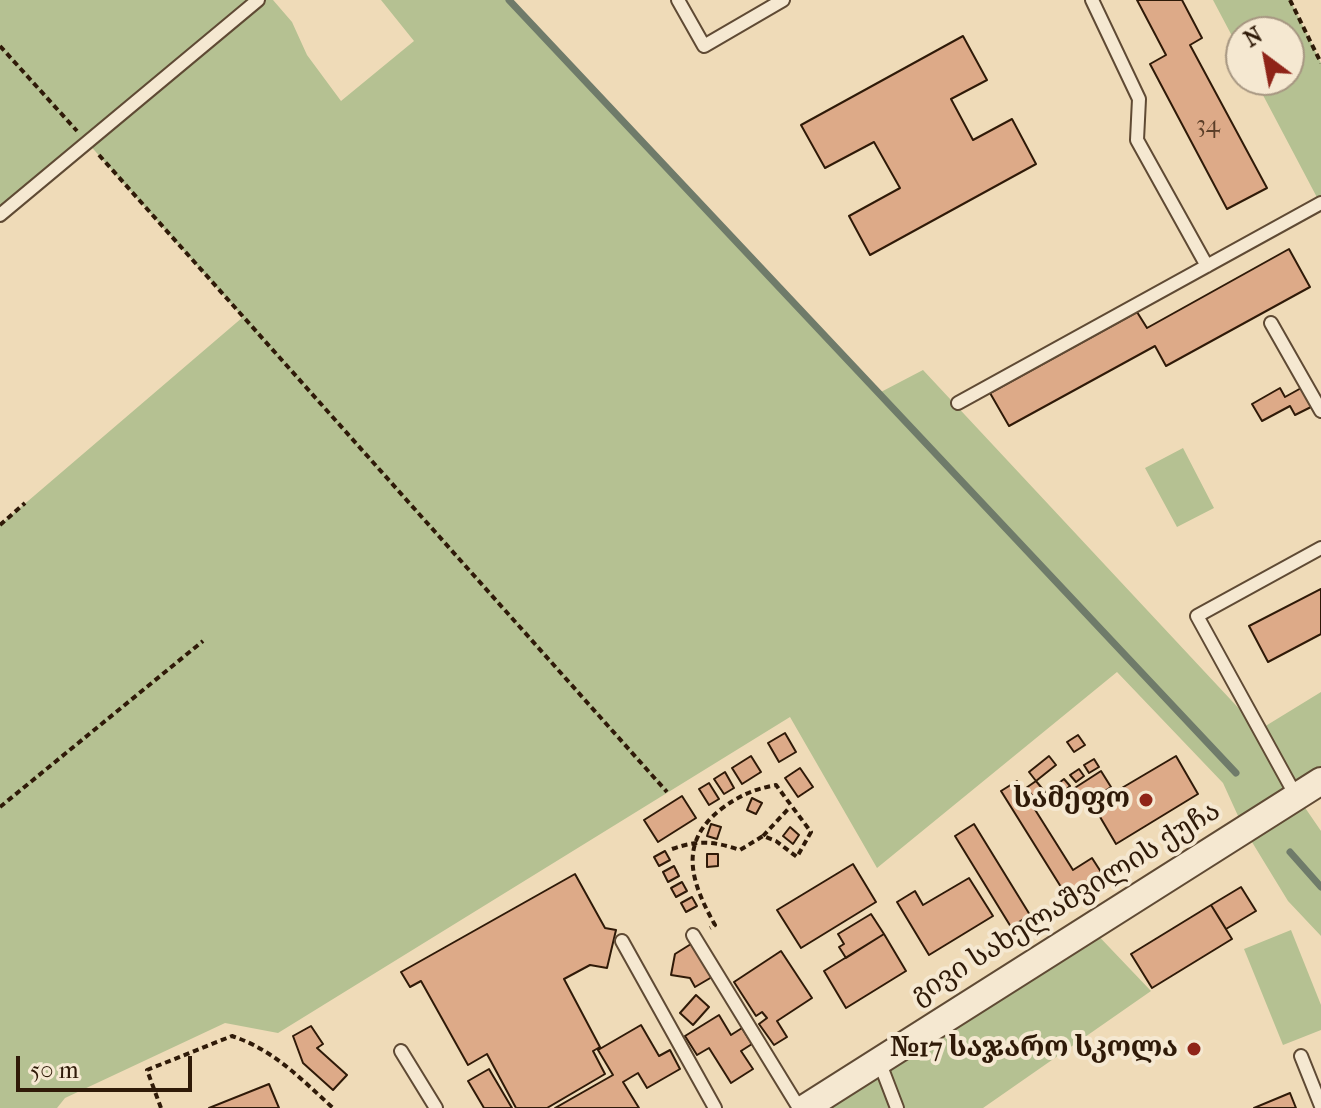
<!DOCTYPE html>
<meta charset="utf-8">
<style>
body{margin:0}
#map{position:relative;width:1321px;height:1108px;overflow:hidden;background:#efdbb8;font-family:"IM FELL French Canon",serif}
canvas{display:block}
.north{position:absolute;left:1225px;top:16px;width:80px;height:80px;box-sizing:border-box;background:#f5e8d1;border:2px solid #a69681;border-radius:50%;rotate:328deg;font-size:22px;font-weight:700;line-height:32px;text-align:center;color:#2f1a08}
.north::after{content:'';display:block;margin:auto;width:28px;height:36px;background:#8f2418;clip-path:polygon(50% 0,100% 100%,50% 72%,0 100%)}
.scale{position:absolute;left:16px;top:1056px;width:176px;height:36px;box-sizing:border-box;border:4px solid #2f1a08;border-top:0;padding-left:10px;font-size:24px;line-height:28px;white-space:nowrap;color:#2f1a08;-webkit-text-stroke:6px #f5e8d1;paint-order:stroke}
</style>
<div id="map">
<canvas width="1321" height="1108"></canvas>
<div class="north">N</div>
<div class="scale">50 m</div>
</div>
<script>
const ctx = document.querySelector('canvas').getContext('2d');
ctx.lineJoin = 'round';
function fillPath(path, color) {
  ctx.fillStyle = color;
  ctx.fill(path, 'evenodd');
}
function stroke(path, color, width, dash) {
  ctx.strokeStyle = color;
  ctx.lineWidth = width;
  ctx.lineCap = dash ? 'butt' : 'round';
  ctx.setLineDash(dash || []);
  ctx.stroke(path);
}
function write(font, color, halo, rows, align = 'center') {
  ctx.font = font + ' "IM FELL French Canon","Noto Serif Georgian",serif';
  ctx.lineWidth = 8;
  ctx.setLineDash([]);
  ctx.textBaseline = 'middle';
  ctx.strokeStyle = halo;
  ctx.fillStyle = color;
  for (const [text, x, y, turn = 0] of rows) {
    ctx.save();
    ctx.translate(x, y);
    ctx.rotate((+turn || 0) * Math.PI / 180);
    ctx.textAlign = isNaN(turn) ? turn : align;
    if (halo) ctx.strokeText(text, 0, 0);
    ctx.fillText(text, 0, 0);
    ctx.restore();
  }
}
fillPath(new Path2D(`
 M0,0H273L292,22L307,55L341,101L414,41L381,0H509L879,393L923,370L1259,730L1321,692V781L1297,796L1321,831V936L1288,901L1244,829L1223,783L1117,672L877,868L790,717L278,1033L225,1023L65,1098L57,1108H0V525L243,317L87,142L0,215Z
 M1213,0H1290L1321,63V205L1255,80H1289V32H1241V53Z
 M1183,448L1214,508L1177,527L1145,468Z
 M1090,927L1151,991L983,1108H805Z
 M1291,930L1321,1005V1030L1283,1045L1244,949Z`), '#b5c192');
stroke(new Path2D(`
 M509,0L1236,773
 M1290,852L1321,887`), '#6f7b6a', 7);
const building = new Path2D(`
 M1137,0H1182L1202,38L1190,45L1267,188L1227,209L1150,64L1166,55Z
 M963,36L987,80L951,99L973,140L1012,119L1036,164L870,255L849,216L900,188L874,142L825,168L801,125Z
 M1289,249L1310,287L1166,366L1155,346L1009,426L990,393L1137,312L1147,328Z
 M1303,387L1313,406L1295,415L1290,406L1262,421L1252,404L1280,388L1285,397Z
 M1321,589V634L1268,662L1249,626Z
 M785,733L796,752L779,762L768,743Z
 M1078,735L1085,745L1074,752L1067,742Z
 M751,756L761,772L742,784L732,768Z
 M1049,756L1056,765L1036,781L1029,772Z
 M1176,756L1198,794L1116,844L1093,805Z
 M1094,759L1099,767L1089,773L1084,765Z
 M800,768L813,787L798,797L785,778Z
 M1079,769L1084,776L1076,782L1070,775Z
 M1101,771L1111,787L1080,807L1070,791Z
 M725,772L734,788L724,794L714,779Z
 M1064,779L1070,786L1061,794L1055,786Z
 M1017,781L1073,870L1092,858L1101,872L1066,895L1001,791Z
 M1036,781L1045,792L1035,799L1026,788Z
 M709,783L719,799L709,805L699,789Z
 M682,796L696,818L658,842L644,820Z
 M752,798L762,803L756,814L747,810Z
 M711,824L721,827L717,839L707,836Z
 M974,824L1030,915L1011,927L955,836Z
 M790,827L799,835L793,844L783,836Z
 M665,851L670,860L659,866L654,857Z
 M707,854H718V866L707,867Z
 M853,864L876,902L801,948L777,910Z
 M674,866L679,876L668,882L663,872Z
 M575,874L605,928L616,930L607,968L590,965L564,979L600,1047L593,1051L605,1074L547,1108H516L487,1054L468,1065L421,981L410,987L401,972Z
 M969,878L993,916L929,955L897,902L915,891L923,905Z
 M682,882L687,891L676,897L671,888Z
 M1241,887L1256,911L1226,929L1211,905Z
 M692,897L697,906L686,912L681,903Z
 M1211,905L1232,939L1152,988L1131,954Z
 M871,914L884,934L846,958L839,947L844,944L838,934Z
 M884,934L906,971L846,1008L824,971Z
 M691,944L712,977L695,987L690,978L671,975L675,954Z
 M781,951L812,998L777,1021L787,1037L774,1045L759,1024L767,1018L762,1012L756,1016L734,982Z
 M696,995L709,1007L693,1025L680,1013Z
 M719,1015L731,1035L742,1028L752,1044L741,1051L753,1069L731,1083L709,1048L697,1055L685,1036Z
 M641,1025L659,1056L670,1050L680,1069L647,1088L638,1073L623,1082L639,1108H555L613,1075L598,1050Z
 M311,1026L323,1044L317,1048L347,1075L333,1090L303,1063L293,1036Z
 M489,1069L512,1108H484L468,1081Z
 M269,1084L279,1108H209Z
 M1290,1093L1296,1108H1254Z`);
fillPath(building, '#da8');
stroke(building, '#2f1a08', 2);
const service = new Path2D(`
 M678,0L704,46L783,0
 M1092,0L1139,99L1137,140L1207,266
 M0,215L258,0
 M1271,323L1321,411
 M958,403L1321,203
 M1296,796L1197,616L1321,548
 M693,935L799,1108
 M622,941L715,1108
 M401,1051L436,1108
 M1301,1056L1321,1106
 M879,1061L897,1108`);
const minor = new Path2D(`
 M805,1108L1321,781`);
stroke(service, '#5f4a34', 16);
stroke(minor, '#5f4a34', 30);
stroke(new Path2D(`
 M1290,0L1321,63
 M0,46L77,131
 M99,155L667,792
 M0,525L25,503
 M0,807L203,641
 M763,836L790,807
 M672,849C697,840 714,841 740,850L763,836L776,841L797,857L811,832L776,785C754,789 738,796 720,810C677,844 692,884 715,925L710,928
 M161,1108L147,1070L232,1036C274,1050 301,1079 333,1108`), '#2f1a08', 4, [6, 4]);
stroke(service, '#f5e8d1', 12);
stroke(minor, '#f5e8d1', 26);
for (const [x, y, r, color] of [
 [1146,800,8,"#8f2418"],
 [1194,1049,8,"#8f2418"]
]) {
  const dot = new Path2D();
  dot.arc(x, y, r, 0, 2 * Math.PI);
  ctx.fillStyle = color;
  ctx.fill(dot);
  stroke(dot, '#f5e8d1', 3);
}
write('24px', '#5a3e28', null, [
 ["34",1208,126]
]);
write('bold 28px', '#2f1a08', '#f5e8d1', [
 ["სამეფო",1130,800],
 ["№17 საჯარო სკოლა",1178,1049]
], 'right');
write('28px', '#2f1a08', '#f5e8d1', [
 ["გივი სახელაშვილის ქუჩა",1066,904,-32]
]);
</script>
